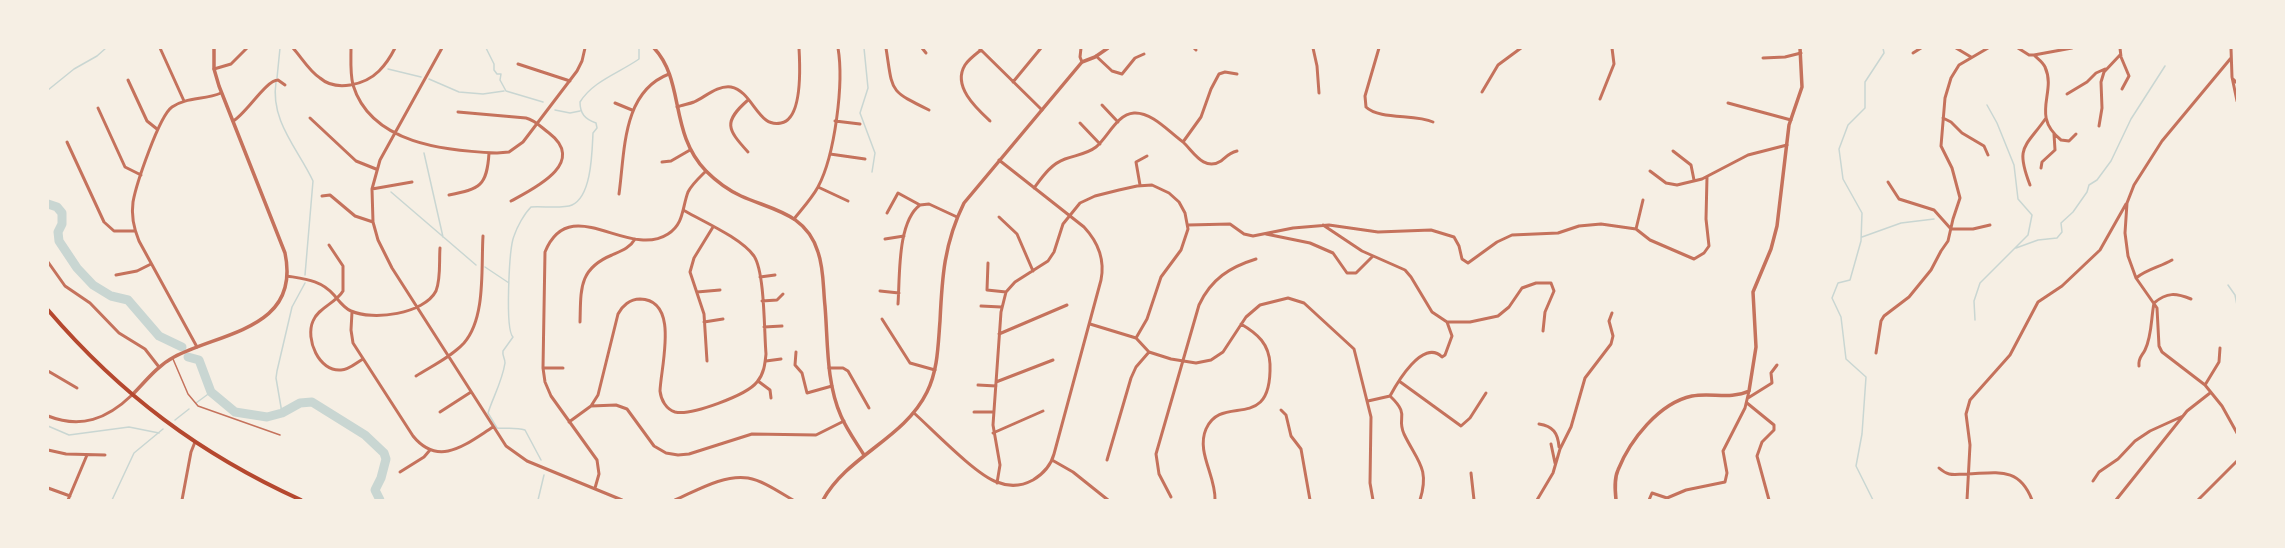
<!DOCTYPE html>
<style>
body{margin:0}
#map{position:relative;width:2285px;height:548px;overflow:hidden;background:#f6efe4;font-family:Merriweather,serif}
canvas{display:block}
.frame{position:absolute;inset:0;border:49px solid #f6efe4;pointer-events:none}
</style>
<div id="map">
<canvas width="2285" height="548"></canvas>
<div class="frame"></div>
</div>
<script>
const ctx = document.querySelector('canvas').getContext('2d');
ctx.lineJoin = 'round';
function stroke(path, color, width, dash) {
  ctx.strokeStyle = color;
  ctx.lineWidth = width;
  ctx.lineCap = dash ? 'butt' : 'round';
  ctx.setLineDash(dash || []);
  ctx.stroke(path);
}
stroke(new Path2D(`
 M486,48L494,64V70L497,74H501L500,80L506,91L543,102
 M864,48L868,88L860,113L875,153L872,172
 M388,69L421,77
 M277,78L280,48
 M429,79L459,92L483,94L504,91
 M276,82C270,121 298,149 313,181L305,275
 M48,90L74,69L97,56L106,48
 M555,110L570,113L580,111
 M424,153L443,237
 M391,192L476,265
 M1862,237L1901,223L1934,219
 M2016,248L2038,240L2057,238L2062,232L2061,223L2073,212L2087,192L2089,185L2097,180L2111,161L2131,119L2165,66
 M485,267L509,283
 M2228,285L2235,295L2237,305
 M1975,320L1974,301L1980,283L2028,235L2032,215L2018,199L2014,165L1997,123L1987,105
 M196,403L211,392
 M282,413L276,378L277,371L292,307L305,283
 M175,420L189,409
 M48,426L69,435L129,427L159,433
 M541,460L525,430C515,427 507,429 497,428L488,413C493,397 502,382 505,363C505,358 502,356 503,351L513,337C505,330 509,248 514,236C517,227 524,214 531,207C542,206 563,209 572,205C592,196 592,151 593,133L597,128L596,123C585,119 580,114 580,102C593,81 619,73 639,59V48
 M112,500L134,453L163,429
 M538,500L544,475
 M1873,500L1856,466L1862,434L1866,377L1846,359L1841,317L1832,298L1838,283L1850,280L1861,241L1862,213L1843,179L1839,149L1848,125L1865,108V82L1884,53L1883,48`), '#c9d6d2', 1.5);
stroke(new Path2D(`
 M48,204L57,207L62,213V224L58,232L59,241L77,268L93,285L111,296L128,300L159,336L182,347
 M188,357L199,360L211,392L235,412L267,417L282,413L300,403L312,402L365,435L384,453L386,459L381,478L375,490L380,500`), '#c9d6d2', 9);
stroke(new Path2D(`
 M173,359L188,394L198,406L280,435`), '#c5725c', 1.5);
stroke(new Path2D(`
 M160,48L184,101
 M293,48C302,58 309,71 320,78C336,92 365,85 379,71C386,64 391,56 395,48
 M351,48C351,60 350,73 353,85C371,144 446,151 497,153L509,152L523,142L577,71L582,61L585,48
 M442,48L380,160L372,189L373,222L378,240L392,268L506,446L527,461L622,500
 M886,48C893,92 888,90 929,110
 M922,48L926,53
 M979,48L1042,110
 M1081,48L1080,57L1082,62
 M1194,48L1196,50
 M1313,48L1317,66L1319,93
 M1379,48L1365,96L1366,107C1379,120 1415,114 1433,122
 M1956,48L1971,57
 M2018,48L2029,55H2034L2072,48
 M2120,48L2121,57L2129,76L2122,89
 M2231,48L2232,77L2237,101
 M981,50C976,54 969,59 965,65C952,86 976,108 990,121
 M1913,53L1921,48
 M2034,55C2038,59 2043,62 2045,67C2057,93 2030,115 2061,140L2069,141L2076,134
 M1096,56L1112,71L1122,74L1135,58L1144,54
 M1763,58L1785,57L1801,53
 M2231,58L2162,141L2134,185L2127,203L2125,233L2128,256L2136,278L2157,308L2159,346L2162,352L2205,385L2222,406L2237,433
 M518,64L570,81
 M214,69L231,64L247,48
 M2233,79L2237,83
 M128,80L147,121L157,129
 M1013,82L1041,48
 M1482,92L1498,65L1521,48
 M2067,94L2087,82L2096,73L2105,69
 M1600,99L1614,64L1612,48
 M748,100C723,122 727,129 748,152
 M615,103L632,110
 M1728,103L1791,120
 M1102,105L1118,122
 M677,107C682,105 689,104 694,102C705,97 718,85 731,87C747,90 754,111 766,120C770,123 776,124 781,123C803,119 800,65 799,48
 M98,108L125,167L141,175
 M458,112L526,118C535,120 542,128 549,133C588,163 533,189 511,201
 M310,118L356,161L376,169
 M1943,118L1951,122L1962,133L1984,146L1988,155
 M233,121C246,114 266,80 278,80L285,85
 M835,121L860,124
 M1080,123L1100,144
 M2099,126L2102,108L2101,82L2104,72L2120,55
 M67,142L104,222L114,231H135
 M1183,142C1193,151 1204,172 1221,161C1227,156 1229,153 1237,151
 M1673,151L1691,165L1694,180
 M830,154L865,159
 M662,162L671,161L690,150
 M2041,168L2042,162L2055,150L2054,134
 M1650,171L1666,183L1677,185L1702,179L1748,155L1787,145
 M1888,182L1899,199L1934,210L1951,229H1973L1990,225
 M1140,185L1136,162L1147,156
 M2030,185C2015,146 2025,148 2046,118
 M818,187L848,201
 M1034,188C1043,176 1051,164 1065,159C1076,155 1087,154 1096,147C1108,137 1117,114 1134,113C1152,112 1169,132 1183,142L1201,117L1211,89L1219,74L1225,72L1237,74
 M372,189L412,182
 M619,194C625,151 622,92 669,74
 M449,195C480,189 487,186 489,153
 M322,196L330,195L355,216L373,222
 M887,213L898,193L920,205
 M999,217L1017,234L1033,271
 M794,219C802,209 812,198 818,187C835,155 844,83 838,48
 M1188,225L1230,224L1244,234L1253,236L1293,228L1329,225L1378,232L1431,230L1454,237L1459,246L1462,259L1468,263L1497,242L1512,235L1558,233L1579,226L1601,224L1636,229L1650,240L1694,259L1704,253L1709,246L1706,219L1707,177
 M1323,225L1362,251L1405,270L1411,277L1432,312L1447,322H1470L1498,316L1509,307L1522,288L1536,283H1551L1554,291L1545,312L1543,331
 M1636,229L1643,200
 M1266,234L1310,243L1333,253L1347,273H1356L1373,256
 M885,239L904,236
 M329,245L343,266V291C336,303 318,308 313,321C305,339 319,372 341,370C349,370 356,363 363,359
 M48,262L65,286L90,303L119,333L145,349L159,367
 M988,263L987,290L1006,292
 M116,275L137,271L151,264
 M287,276C305,279 321,280 334,295C339,301 344,308 351,311C373,321 424,314 436,291C441,279 439,261 440,248
 M760,277L775,275
 M2136,278C2147,269 2160,267 2172,260
 M880,291L899,293
 M697,292L720,290
 M762,301L777,300L783,294
 M898,304C900,277 897,222 920,205L929,204L957,217
 M981,306L1001,307
 M352,312L351,330L353,343L413,436C439,468 466,444 493,427
 M882,319L910,363L935,370
 M580,322C581,290 578,269 612,255C621,251 630,248 635,239
 M704,322L723,319
 M1090,324L1136,338L1149,352L1171,359L1196,363L1211,360L1223,352L1246,317L1260,305L1288,298L1304,303L1354,349L1371,417L1370,483L1373,500
 M764,327L782,326
 M999,334L1067,305
 M197,347L139,241C134,229 131,216 133,202C136,185 159,116 172,107C186,97 205,100 221,93
 M796,352L795,365L802,373L807,393L832,386
 M1876,353L1881,321L1884,316L1909,297L1931,270L1941,251L1948,241L1953,219L1960,198L1952,168L1941,146L1945,98L1951,78L1959,65L1988,48
 M707,361L704,314L690,272L694,258L713,227
 M766,361L781,359
 M2139,366C2138,358 2142,356 2145,350C2152,336 2151,318 2154,303C2167,292 2176,293 2191,299
 M543,368H563
 M829,368H843L848,371L869,408
 M48,371L77,388
 M416,376C432,366 451,357 464,343C486,318 481,268 483,236
 M758,381L770,390L771,398
 M1399,381L1461,426L1470,418L1486,393
 M996,382L1053,360
 M978,385L996,386
 M2205,385L2219,362L2220,348
 M1390,396C1397,383 1423,338 1442,357L1445,355L1452,336L1447,322
 M1748,398L1772,383L1771,373L1777,365
 M1368,401L1390,396C1411,416 1396,416 1404,434C1417,461 1430,468 1420,500
 M1747,403L1774,425V430L1762,442L1757,456L1769,500
 M591,406L616,405L627,409L654,446L666,453L678,455L689,454L752,434L816,435L844,421
 M1281,410L1286,415L1291,436L1301,449L1310,500
 M440,412L471,392
 M974,412H993
 M914,413C933,430 976,475 997,482C1009,487 1022,486 1033,480C1043,474 1051,465 1054,454L1101,280C1105,260 1098,242 1084,227L999,160
 M48,416C81,429 107,419 132,395
 M569,422L591,406L598,395L618,314C622,306 630,299 640,299C680,300 661,365 660,391C661,400 666,409 675,412C691,416 747,395 757,382C764,374 765,364 766,354C764,331 765,273 754,256C741,238 704,222 685,211
 M1539,424C1553,426 1558,433 1559,447
 M993,433L1043,411
 M1551,444L1555,463
 M48,450L66,454L105,455
 M1052,460L1073,472L1108,500
 M1107,460L1131,378L1136,367L1149,352
 M1939,468C1949,477 1954,474 1967,474C1997,473 2019,466 2032,500
 M400,472L424,457L430,450
 M1471,473L1474,500
 M2093,481L2099,472L2118,459L2135,441L2150,431L2183,416
 M997,483L1000,465L993,425L1001,312L1006,292L1015,282L1048,261L1054,252L1063,224L1080,203L1095,196L1119,190L1137,186L1152,185L1169,193L1179,202L1185,213L1188,229L1181,250L1161,277L1147,319L1136,338
 M48,488L70,496
 M595,488L599,474L597,460L551,396L545,382L543,368L545,252C570,191 628,260 668,234C684,224 682,208 688,192C692,184 700,177 706,171
 M1171,497L1159,474L1156,454L1199,305C1211,279 1230,267 1256,259
 M68,500L87,455
 M182,500L191,452L195,442
 M675,500C696,491 724,474 748,478C764,481 779,492 793,500
 M1215,500C1216,476 1196,452 1206,429C1222,392 1272,435 1270,364C1269,344 1258,334 1241,324
 M1537,500L1553,473L1560,449L1571,427L1585,378L1611,344L1613,336L1609,321L1612,313
 M1649,500L1652,493L1667,498L1686,490L1725,482L1727,473L1723,451L1745,408L1749,391
 M1967,500L1970,445L1966,414L1970,400L2010,355L2038,302L2062,286L2100,250L2126,204
 M2116,500L2187,411L2210,393
 M2198,500L2237,461`), '#c5725c', 3);
stroke(new Path2D(`
 M654,48C685,81 669,133 706,171C716,181 728,190 741,196C772,210 806,213 818,252C824,269 823,288 825,306C828,342 826,382 841,416C847,430 856,442 864,455
 M132,395C145,382 157,366 174,357C222,332 301,329 285,253L219,86L214,69V48
 M823,500C848,455 904,439 927,392C938,370 938,345 940,321C942,278 944,243 964,203L1082,62L1095,57L1108,48
 M1616,500C1615,490 1614,479 1618,470C1630,440 1659,403 1692,396C1711,392 1730,400 1749,391L1756,347L1753,292L1771,249L1777,226L1789,125L1802,87L1800,48`), '#c5725c', 3.5);
stroke(new Path2D(`
 M48,310C121,395 200,454 301,500`), '#b5482f', 4);
</script>
